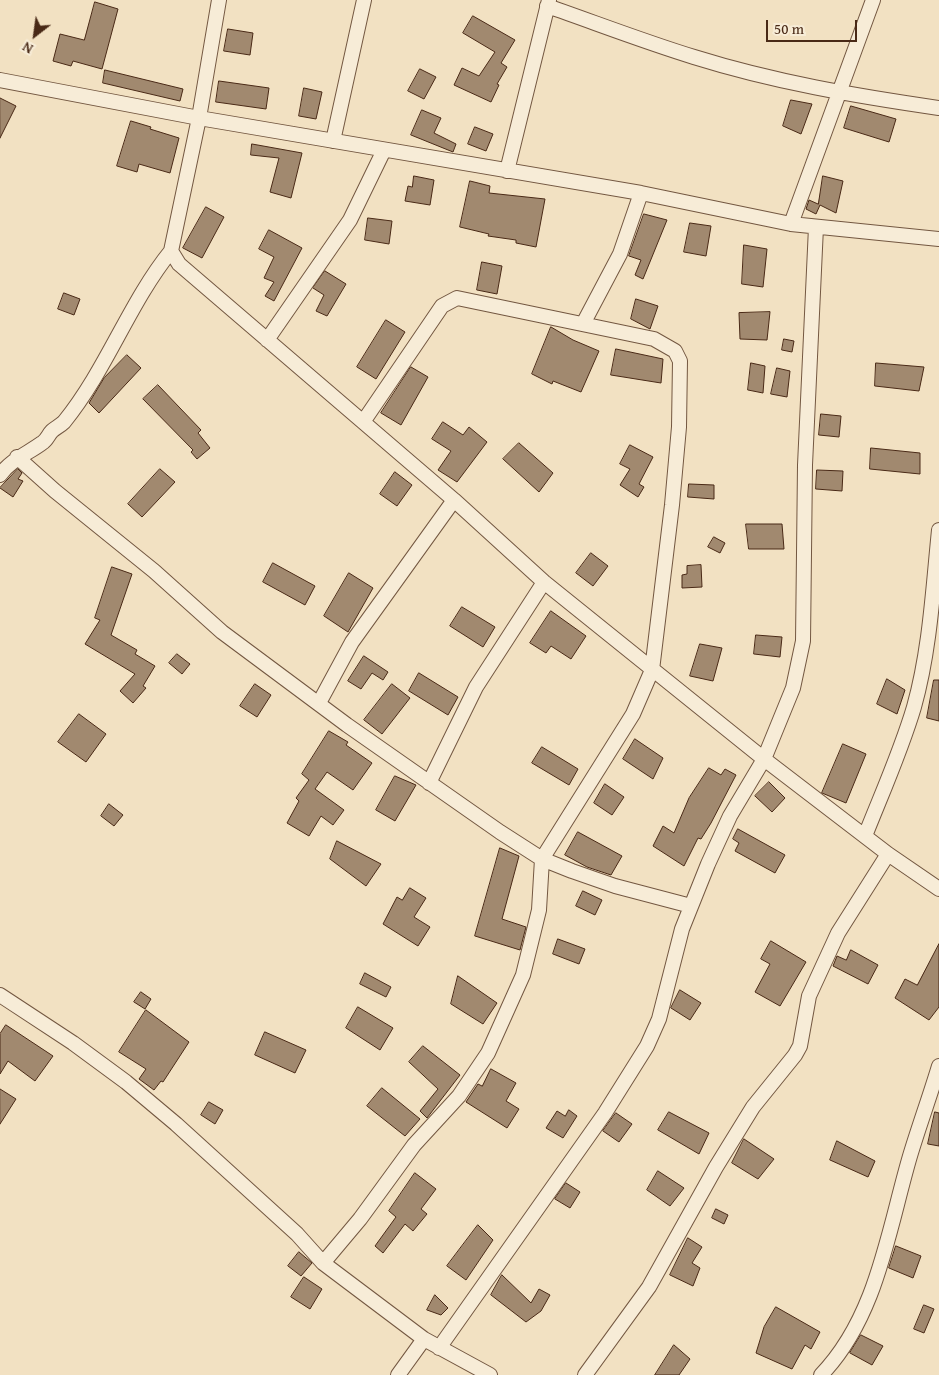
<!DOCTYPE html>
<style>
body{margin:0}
#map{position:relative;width:939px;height:1375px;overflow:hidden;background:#f2e1c2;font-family:"Gentium Book Plus",serif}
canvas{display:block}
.north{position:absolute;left:10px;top:10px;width:50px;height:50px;-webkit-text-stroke:4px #f7ecd7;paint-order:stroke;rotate:210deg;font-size:14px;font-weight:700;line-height:20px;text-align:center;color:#492916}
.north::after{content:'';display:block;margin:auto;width:18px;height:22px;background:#492916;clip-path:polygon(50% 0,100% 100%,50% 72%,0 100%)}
.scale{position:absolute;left:766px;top:20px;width:91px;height:22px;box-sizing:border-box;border:2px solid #492916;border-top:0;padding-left:6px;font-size:15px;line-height:18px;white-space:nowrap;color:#492916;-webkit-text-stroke:4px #f7ecd7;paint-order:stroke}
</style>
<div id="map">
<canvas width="939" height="1375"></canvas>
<div class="north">N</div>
<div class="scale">50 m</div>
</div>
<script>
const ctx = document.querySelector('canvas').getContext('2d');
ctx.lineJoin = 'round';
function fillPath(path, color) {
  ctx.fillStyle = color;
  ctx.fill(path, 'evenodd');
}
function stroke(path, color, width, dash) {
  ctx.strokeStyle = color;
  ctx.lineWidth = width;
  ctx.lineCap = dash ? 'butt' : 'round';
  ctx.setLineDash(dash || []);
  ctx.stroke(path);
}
const building = new Path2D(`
 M95,2L118,9L102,69L73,61L71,66L53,61L60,34L84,40Z
 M473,16L515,40L501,63L507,67L497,84L499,85L491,102L454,85L462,68L479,76L495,52L463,33Z
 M228,29L253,33L250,55L224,51Z
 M420,69L436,77L424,99L408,91Z
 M105,70L183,89L180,101L103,83Z
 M219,81L269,88L266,109L216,102Z
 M304,88L322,92L316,119L299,116Z
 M0,98L16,106L0,138Z
 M791,100L812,104L801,134L783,126Z
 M851,106L896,119L889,142L844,128Z
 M422,110L441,118L434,133L456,144L453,152L411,135Z
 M131,121L151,127L150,129L179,138L170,173L139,164L137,172L117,166Z
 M475,127L493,134L486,151L468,144Z
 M252,144L302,153L291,198L270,192L279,158L251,155Z
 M414,176L434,180L430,205L405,201L408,186L412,187Z
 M823,176L843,181L836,213L820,205L816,214L806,209L809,200L818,204Z
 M470,181L490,186L489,193L545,199L536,247L516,243V240L488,236L489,234L460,227Z
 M206,207L224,217L202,258L183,248Z
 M644,214L667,220L643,279L635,275L641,260L629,256Z
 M368,218L392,221L389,244L365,240Z
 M690,223L711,226L706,256L684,252Z
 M269,230L302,248L274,301L265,296L274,282L264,278L274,257L259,249Z
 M744,245L767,249L763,287L742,284Z
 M482,262L502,266L497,294L477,290Z
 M325,271L346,284L327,316L316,311L324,295L313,288Z
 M64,293L80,299L74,315L58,309Z
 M636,299L658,306L650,329L631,319Z
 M770,312L767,340L740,339L739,313Z
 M386,320L405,332L376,379L357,367Z
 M551,327L573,340L599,351L581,392L553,381L552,384L532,374Z
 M784,339L794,341L792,352L782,350Z
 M616,349L663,359L661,383L611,375Z
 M127,355L141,368L99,413L89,403L104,378Z
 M751,363L765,366L763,393L748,390Z
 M876,363L924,367L919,391L875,386Z
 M411,367L428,377L401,425L381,413Z
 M777,368L790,371L787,397L771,394Z
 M158,385L201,430L198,433L210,448L197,459L191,452L193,450L143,399Z
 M821,414L841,416L839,437L819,435Z
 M443,422L463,435L469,427L487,442L457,482L438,470L451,451L432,439Z
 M519,443L553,473L539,492L503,459Z
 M630,445L653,457L639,484L644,487L638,497L620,485L630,469L620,464Z
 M871,448L920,453V474L870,469Z
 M18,469L22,473L18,479L23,481L13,497L0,488Z
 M160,469L175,482L142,517L128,504Z
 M817,470L843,471L842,491L816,489Z
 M395,472L412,485L397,506L380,494Z
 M689,484L714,485V499L688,497Z
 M746,524H782L784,549H749Z
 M714,537L725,543L720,553L708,547Z
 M591,553L608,566L593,586L576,573Z
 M273,563L315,586L305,605L263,582Z
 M701,565L702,587L682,588V575L687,574V566Z
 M112,567L132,574L111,635L137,650L135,654L155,666L143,686L146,688L133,703L120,691L135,674L85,644L100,620L95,618Z
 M349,573L373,588L348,632L324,616Z
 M462,607L495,627L483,647L450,626Z
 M551,611L586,636L571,659L551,646L546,653L530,643Z
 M756,635L782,637L780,657L754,654Z
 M700,644L722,648L713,681L690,676Z
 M177,654L190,664L182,674L169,663Z
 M364,656L388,672L383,680L372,673L361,689L348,681Z
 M419,673L458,697L448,715L409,691Z
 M887,679L905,690L897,714L877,704Z
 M934,680H939V721L927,718Z
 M255,684L271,695L257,717L240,706Z
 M392,684L410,698L382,734L364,720Z
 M79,714L106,734L86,762L58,742Z
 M329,731L348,742L346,745L372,763L353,790L327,772L315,789L344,810L333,825L321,816L309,836L287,823L299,801L296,798L309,780L302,774Z
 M635,739L663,758L653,779L623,759Z
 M843,744L866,754L846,803L822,793Z
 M542,747L578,769L569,785L532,763Z
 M709,768L721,775L725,769L736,775L711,823L701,839L698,838L684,866L653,846L663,826L674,833L689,798Z
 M395,776L416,785L395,821L376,810Z
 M769,782L785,798L772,812L755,796Z
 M605,784L624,797L612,815L594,803Z
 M109,804L123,815L114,826L101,816Z
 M738,829L785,855L775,873L735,851L739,843L733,839Z
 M578,832L622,856L611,875L587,867L565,855Z
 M337,841L381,864L366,886L330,859Z
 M500,848L519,856L502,919L526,927L520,950L475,936Z
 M410,888L426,898L414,917L430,927L418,946L383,924L397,897L402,900Z
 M583,891L602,900L595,915L576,906Z
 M558,939L585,949L579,964L553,954Z
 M771,941L806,962L780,1006L755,992L770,964L761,959Z
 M939,944V1007L929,1020L895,998L905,979L917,985Z
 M851,950L878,965L868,984L833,966L837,956L846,960Z
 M365,973L391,987L386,997L360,984Z
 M458,976L497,1003L483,1024L451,1004Z
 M680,990L701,1003L690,1020L671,1008Z
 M141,992L151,999L145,1009L134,1002Z
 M358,1007L393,1028L380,1050L346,1028Z
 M146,1010L189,1042L163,1082L161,1081L154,1090L139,1079L146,1069L119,1052Z
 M6,1025L53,1056L35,1081L8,1061L0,1074V1034Z
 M265,1032L306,1050L295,1073L255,1055Z
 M423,1046L460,1075L427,1118L420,1111L438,1089L409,1062Z
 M491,1069L516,1083L506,1101L519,1109L507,1128L466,1102L478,1084L482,1086Z
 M382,1088L420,1119L405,1136L367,1106Z
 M0,1089L16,1099L0,1124Z
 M209,1102L223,1110L215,1124L201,1115Z
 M569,1110L577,1116L563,1138L546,1128L557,1111L565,1116Z
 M669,1112L709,1133L699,1154L658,1130Z
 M935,1112L939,1113V1146L928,1144Z
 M616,1113L632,1124L619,1142L603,1131Z
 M744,1139L774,1159L758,1179L732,1163Z
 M837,1141L875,1161L868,1177L830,1160Z
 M658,1171L684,1188L670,1206L647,1190Z
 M415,1173L436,1189L421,1209L427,1214L413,1231L405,1224L383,1253L375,1246L396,1217L389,1211Z
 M566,1183L580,1192L570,1208L555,1199Z
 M716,1209L728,1215L724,1224L712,1218Z
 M478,1225L493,1240L466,1280L447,1266Z
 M688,1238L702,1247L692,1263L700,1268L693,1286L670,1275Z
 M896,1246L921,1256L913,1278L889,1268Z
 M299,1252L312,1263L301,1276L288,1266Z
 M502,1275L531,1303L539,1289L550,1295L541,1311L526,1322L491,1295Z
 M304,1277L322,1289L310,1309L291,1297Z
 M435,1295L448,1308L441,1315L427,1310Z
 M924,1305L934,1309L924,1333L914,1329Z
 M776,1307L820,1332L811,1349L805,1345L792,1369L756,1353L764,1327Z
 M861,1335L883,1346L872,1365L850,1353Z
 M674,1345L690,1359L679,1375H655Z`);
fillPath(building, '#a1896f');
stroke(building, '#492916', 1);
const street = new Path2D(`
 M219,0L199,118L171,251L179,264L454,500L544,582L764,759L888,854L939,889
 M547,6C596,23 645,42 694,57C774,82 856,96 939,108
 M0,80L199,118L641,193L791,224L939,239
 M333,141L364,0
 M507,171L549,0
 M791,224L873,0
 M583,324L620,254L641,193
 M267,340L350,220L384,150
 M17,457L55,491L154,571L222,632L347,725L500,832L542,859L572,871L615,886L691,906
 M0,475C12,459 27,454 42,443C47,440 48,435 52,431C55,428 60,426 64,422C107,369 129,303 171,251
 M319,703L352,642L454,500
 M429,783L476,687L544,582
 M865,836C882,793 901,751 914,707C930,650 933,589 939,530
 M0,995L73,1043L126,1082L176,1124L297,1234L323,1263L424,1339L490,1375
 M323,1263L360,1219L414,1145L459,1096L488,1053L523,975L539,910L542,859L633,714L652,670L672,505L679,427L680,361L675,351L654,339L457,298L442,306L363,422
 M439,1348L605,1113L647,1046L659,1019L682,929L708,864L730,816L764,759L793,688L803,641L805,465L816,227
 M398,1375L424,1339
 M585,1375L649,1287L716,1167L753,1107L795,1055L800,1046L809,996L838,933L888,854
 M821,1375C877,1317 888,1231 910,1156C919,1126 930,1096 939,1066`);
stroke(street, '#735741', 16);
stroke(street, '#f7ecd7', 14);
</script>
